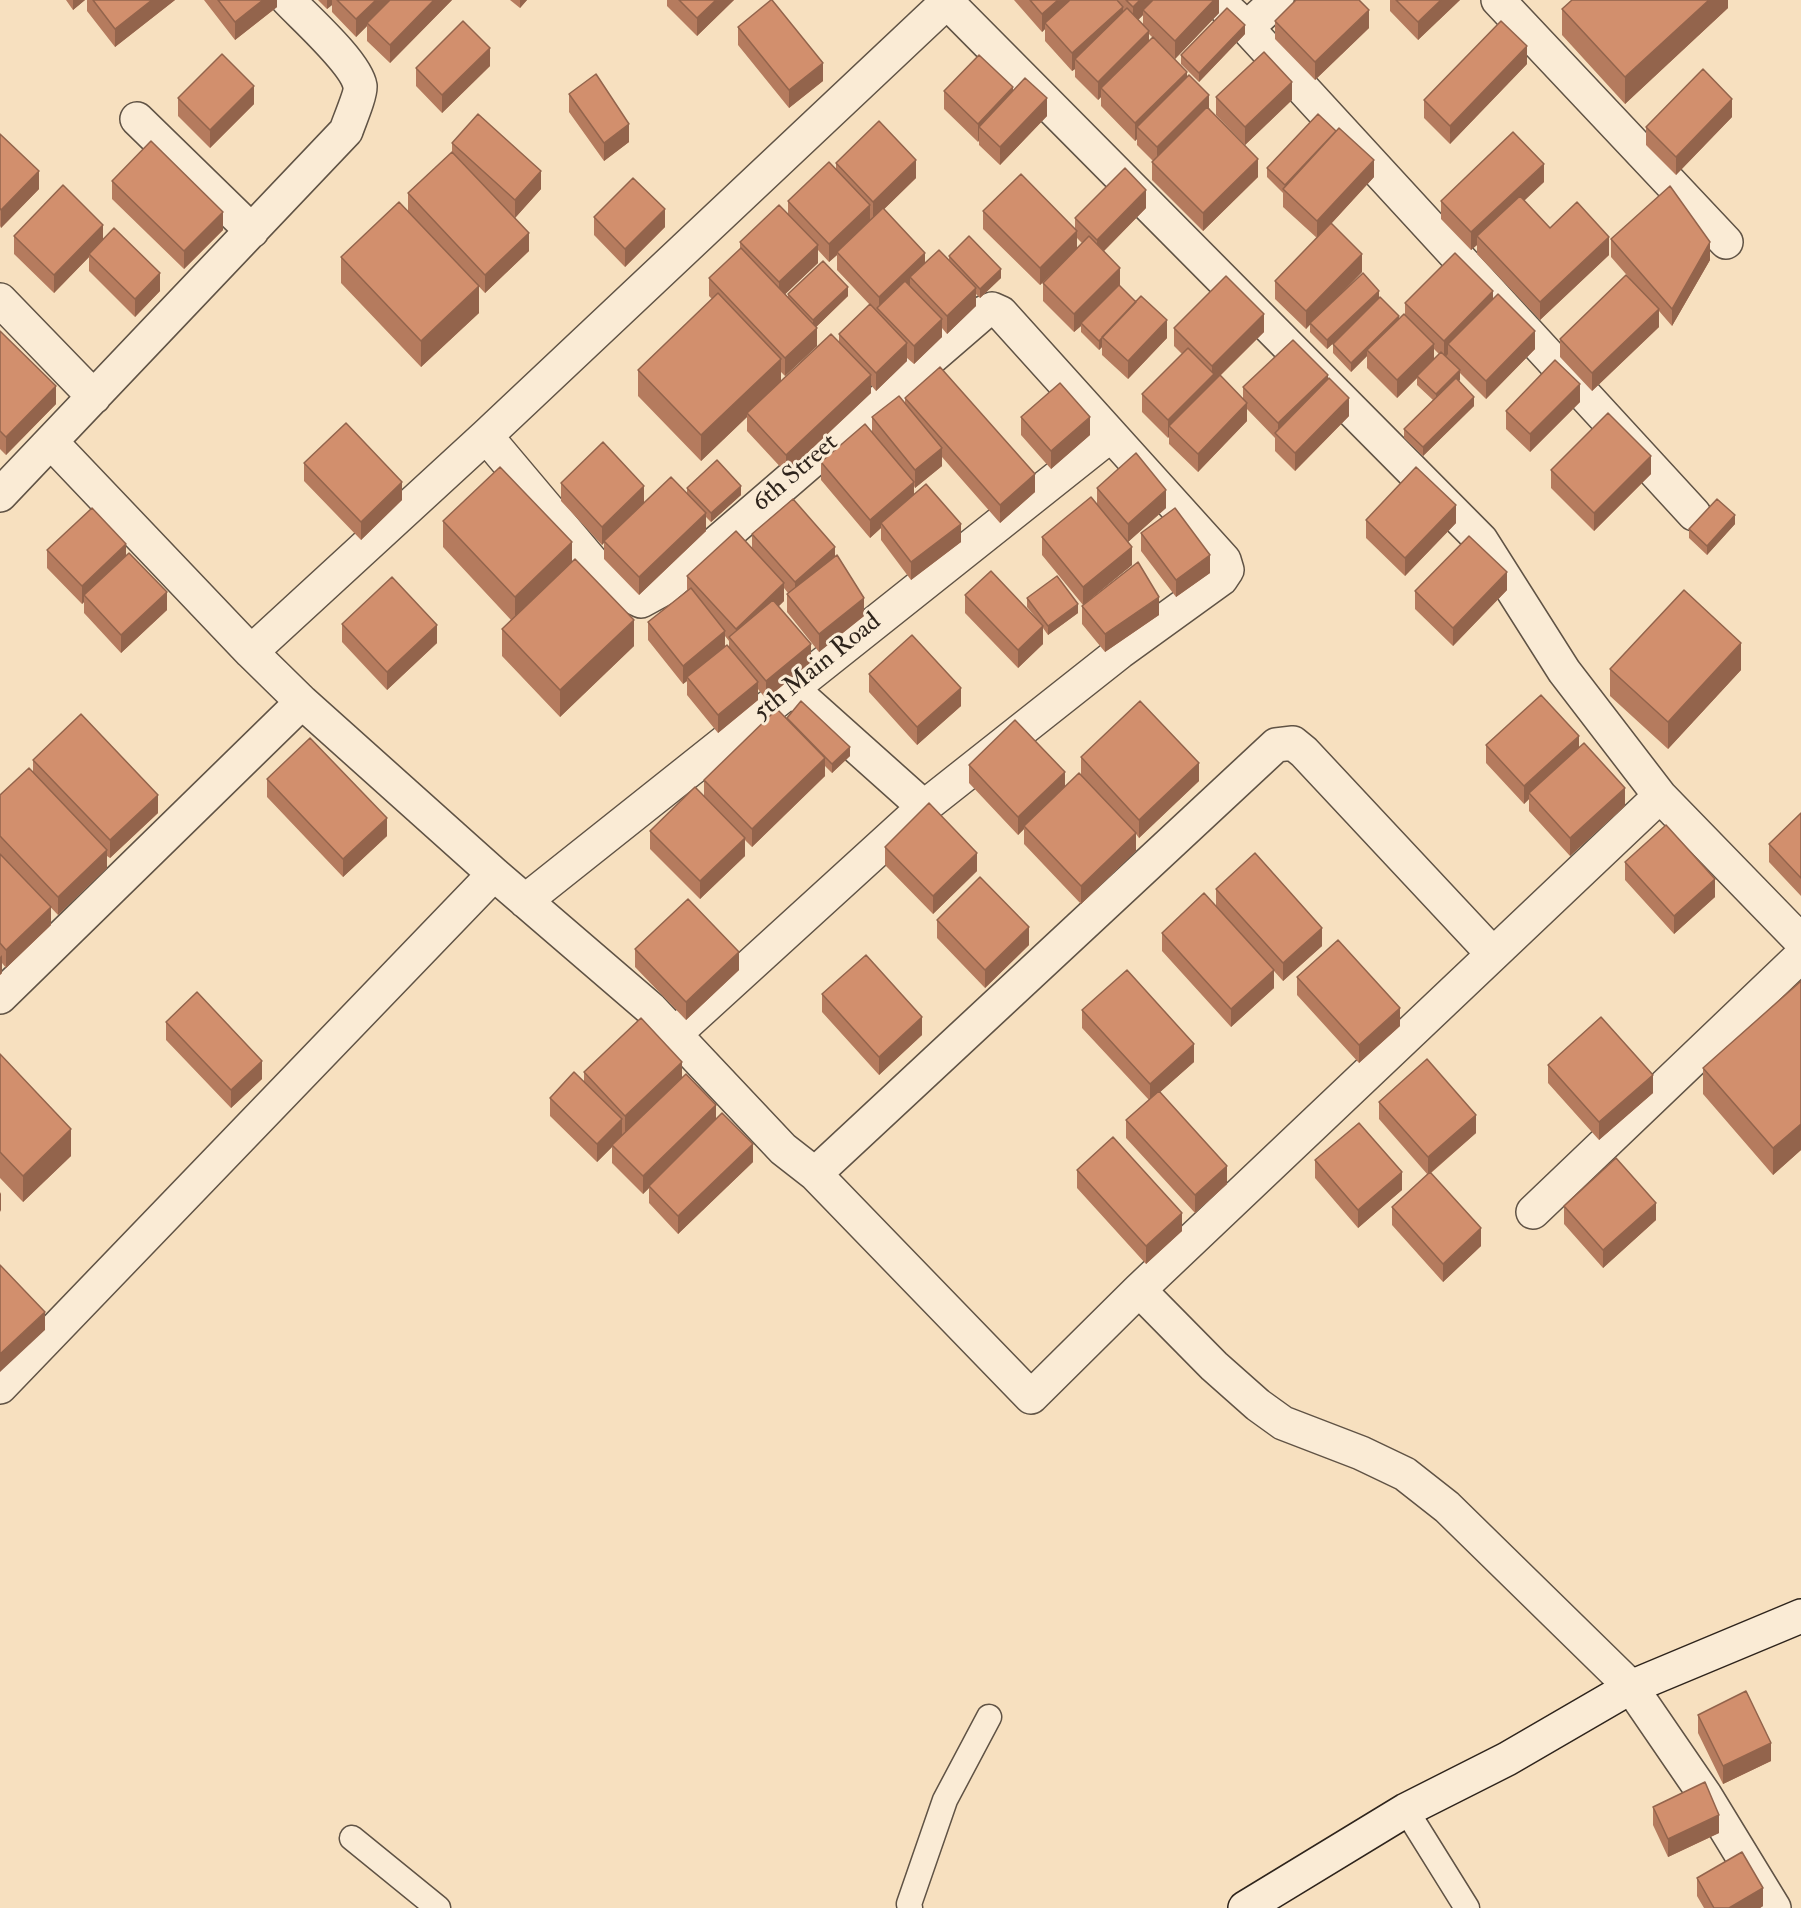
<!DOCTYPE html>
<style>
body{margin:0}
canvas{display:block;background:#f7e0bf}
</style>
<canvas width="1801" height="1908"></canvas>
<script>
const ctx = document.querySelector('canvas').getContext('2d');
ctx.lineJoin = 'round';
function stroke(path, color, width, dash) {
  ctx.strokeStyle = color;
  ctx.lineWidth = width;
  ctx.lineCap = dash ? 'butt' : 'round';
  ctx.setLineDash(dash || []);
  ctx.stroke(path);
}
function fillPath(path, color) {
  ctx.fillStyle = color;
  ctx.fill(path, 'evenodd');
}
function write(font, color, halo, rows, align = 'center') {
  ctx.font = font + ' "IM FELL Double Pica",serif';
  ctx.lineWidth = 6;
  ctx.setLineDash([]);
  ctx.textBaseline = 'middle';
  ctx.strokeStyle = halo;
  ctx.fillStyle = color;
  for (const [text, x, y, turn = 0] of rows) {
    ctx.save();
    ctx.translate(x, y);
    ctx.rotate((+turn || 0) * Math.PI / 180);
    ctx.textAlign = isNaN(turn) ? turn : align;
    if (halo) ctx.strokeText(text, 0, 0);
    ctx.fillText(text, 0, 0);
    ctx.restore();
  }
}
const lane = new Path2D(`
 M1406,1810L1467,1908
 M352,1838L438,1908
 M910,1908L909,1904L945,1800L989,1717`);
const street = new Path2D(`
 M1217,0L1247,28L1694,514
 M1498,0L1726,242
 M948,3L1481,540L1564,671L1660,796L1801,941
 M1247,28L1277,0
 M137,119L252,231
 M0,300L94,397
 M486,436L614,588L641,601L663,589L983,313L992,309L1001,313L1224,560L1227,570L1221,579L1120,652L924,807L675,1034
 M51,442L251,652L302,702L494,874L651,1009L783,1149L815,1174L1031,1397L1139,1290L1660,796
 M0,495L346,131C349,122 361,94 360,86C356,63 305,18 288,0
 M251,652L486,436L949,0
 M792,689L924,807
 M525,901L1111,435
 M0,997L302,702
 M815,1174L1276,745L1293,743L1304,752L1493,954
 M1533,1212L1801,956
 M1139,1290L1214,1366L1258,1405L1283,1423L1361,1453L1405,1474L1447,1507L1631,1687L1705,1795L1774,1908
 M0,1387L494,874`);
const secondary = new Path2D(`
 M1245,1908L1406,1810L1507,1759L1631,1687L1801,1616`);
stroke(lane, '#605345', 27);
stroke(street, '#605345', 36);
stroke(secondary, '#2e241c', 36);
stroke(lane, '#faebd5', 24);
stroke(street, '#faebd5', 33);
stroke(secondary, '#faebd5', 33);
fillPath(new Path2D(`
 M66,0H85L73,10Z
 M87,0H175L115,47L87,11Z
 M204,0H277V7L235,40Z
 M318,0H452L390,63L367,41V26L356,37L332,12V5L327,9Z
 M510,0H527L520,8Z
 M667,0H734L697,36L667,6Z
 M1014,0H1219V13L1175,59L1155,40L1187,77L1258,177L1203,231L1152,180V162L1153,161L1137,145V139L1135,141L1101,106V97L1098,100L1075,77V69L1072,71L1045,41V29L1042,32ZM1143,15V25L1138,20ZM1149,34L1153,38L1149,41Z
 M1390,0H1460L1418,40L1390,11Z
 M1728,0V8L1625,104L1562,35V9Z
 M1275,21L1369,28L1315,80L1275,39Z
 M738,27L823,81L789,108L738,45Z
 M1245,34L1199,82L1181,64V55Z
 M1527,64L1450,144L1424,118V100Z
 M490,66L442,113L416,86V68Z
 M944,91L1047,116L1000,165L979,145V140L978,142L944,109Z
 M569,94L629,142L604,161L569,112Z
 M1216,97L1292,100L1245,145L1216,115Z
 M178,98L254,104L210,148L178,116Z
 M1732,117L1676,175L1646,145V127Z
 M0,134L39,189L1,228L0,226Z
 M452,143L541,189L515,218L529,251L485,293L436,241L479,313L421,367L341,283V257L408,211V193L452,152Z
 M836,163L916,178L884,209L925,262L949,260V256L1001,278L980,298L976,294V306L947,334L942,328V337L914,364L907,358V361L876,391L871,385V393L786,473L747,431V417L701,461L638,396V370L712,299L709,296V278L740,249V242L788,215V201L836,170ZM818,250L829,262L837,255V270L870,305L839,334V342L781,381V372L785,376L817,346L816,327L848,296L788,294V297L785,294L818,263Z
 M1267,168L1374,177L1331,224L1362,272L1327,308L1379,298L1399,319L1405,316V303L1493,299L1535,349L1486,399L1460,373V380L1458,381L1474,406L1423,456L1404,438V429L1433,400L1417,385V378L1397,398L1367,368V356L1351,372L1333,353V344L1338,339L1327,349L1310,332V324L1306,329L1275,299V281L1317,238L1283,207V193L1267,177ZM1434,349L1439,354L1434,360Z
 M112,181L223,230L184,269L112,199Z
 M1544,182L1524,200L1550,228L1609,255L1540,320L1477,254V245L1471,250L1441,219V201Z
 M1146,208L1104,251L1120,286L1167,338L1128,379L1102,355V347L1099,350L1081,332V326L1074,332L1043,301V283L1065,261L1040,285L983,229V211L1075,228V218ZM1077,238L1082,243L1077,248Z
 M594,217L665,227L625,267L594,235Z
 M14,236L103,239L160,291L135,317L89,271V257L54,293L14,254Z
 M1611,239L1710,260L1672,326L1659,311V327L1592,391L1560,357V339L1639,289L1611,257Z
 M1174,328L1264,332L1220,376L1243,399V387L1328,379L1349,416L1295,471L1275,451V438L1247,409V421L1198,472L1169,444V437L1168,438L1142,412V394L1182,354L1174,346Z
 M0,331L56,404L6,455L0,449Z
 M905,398L1035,492L1000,523L942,457V466L915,488L914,486V494L961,542L911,580L881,540V528L870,538L821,480V462L872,433V417L905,403Z
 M1580,402L1530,452L1506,429V411Z
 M1021,417L1090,435L1051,469L1021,435Z
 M304,463L402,500L361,540L304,481Z
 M1551,470L1651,474L1594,531L1551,488Z
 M561,483L644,503L687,494V488L741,495L711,522L706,517V531L639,595L604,559V542L602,545L561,501Z
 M1097,488L1166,508L1128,542L1132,565L1083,605L1042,555V537L1097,504Z
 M1366,520L1456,523L1405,576L1366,538Z
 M443,521L572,562L634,646L560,717L502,656V629L511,620L443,547Z
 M1735,524L1707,555L1689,538V529Z
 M1141,533L1210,573L1176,597L1141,551Z
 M752,534L835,556L864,616L819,652L787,612V594L788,593L784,588V601L778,607L811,662L766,699L758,689V700L718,733L687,695V681L683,684L648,640V622L687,591V576L752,549ZM725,636L729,641V647L725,646Z
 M47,550L126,556L167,610L121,653L84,613V602L82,604L47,568Z
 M1507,590L1453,646L1415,609V591Z
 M965,595L1036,618L1027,607V598L1078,613L1048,635L1043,628V644L1018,668L965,613Z
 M1082,606L1159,615L1105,652L1082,624Z
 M342,624L437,643L387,690L342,642Z
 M1610,669L1741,670L1668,749L1610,696Z
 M869,674L961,706L917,745L869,692Z
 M787,719L850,756L832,773L825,766V776L752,847L745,840V856L700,899L650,849V831L704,796V780Z
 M1486,745L1579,747L1625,806L1570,856L1529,811V799L1524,804L1486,763Z
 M1081,757L1199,781L1139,838L1136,834V851L1081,904L1024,844V829L1018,835L969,783V765L1065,787L1081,775Z
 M33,760L158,813L110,858L107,856V868L58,915L0,854V795L33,773Z
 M267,779L387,836L343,877L267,797Z
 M1801,813V896L1769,862V844Z
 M885,847L977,871L933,914L885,865Z
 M0,854L51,925L6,968L2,963V973L0,975Z
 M1625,862L1715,897L1674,934L1625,880Z
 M1216,889L1322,946L1283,981L1274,971V988L1231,1027L1162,951V933L1216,906Z
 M937,920L1029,945L985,988L937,938Z
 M635,949L739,970L686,1020L635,967Z
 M1297,977L1400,1026L1359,1063L1297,995Z
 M1801,981V1150L1773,1175L1703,1094V1068Z
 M822,994L922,1035L879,1075L822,1012Z
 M1082,1010L1194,1062L1160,1092L1227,1184L1195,1213L1126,1138V1120L1149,1100L1082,1028Z
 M166,1022L262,1079L231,1108L166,1040Z
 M0,1054L71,1156L23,1202L0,1178Z
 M1548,1065L1653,1093L1599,1140L1548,1083Z
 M584,1072L682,1078L753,1162L678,1234L649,1203V1188L643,1194L612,1163V1147L597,1162L550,1116V1098L584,1082Z
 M1379,1102L1476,1133L1431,1173L1481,1246L1443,1282L1392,1225V1207L1428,1175L1379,1119Z
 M1315,1160L1402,1190L1358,1228L1315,1178Z
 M1077,1170L1182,1231L1146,1264L1077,1188Z
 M1564,1206L1656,1220L1603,1268L1564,1224Z
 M1698,1715L1771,1761L1723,1784L1698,1733Z
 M1653,1807L1719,1833L1668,1857L1653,1825Z
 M1697,1878L1763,1906L1760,1908H1704L1697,1896Z`), '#b57b5e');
fillPath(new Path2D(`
 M73,0H85L73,10Z
 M152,0H175L115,47V29Z
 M263,0H277V7L235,40V22Z
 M327,0H332V5L327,9Z
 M376,0H394L367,23V26L356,37V19Z
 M434,0H452L390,63V45Z
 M520,0H527L520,8Z
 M716,0H734L697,36V18Z
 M1058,0H1078L1045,23V29L1042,32V14Z
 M1140,0H1159L1143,10V15L1133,25V7Z
 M1214,0H1219V13L1175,59V41Z
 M1441,0H1460L1418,40V22Z
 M1709,0H1728V8L1625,104V77Z
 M1123,7V25L1075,59V69L1072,71V53Z
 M1369,10V28L1315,80V62Z
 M1245,25V34L1199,82V73Z
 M1149,31V49L1101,88V97L1098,100V82Z
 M1527,46V64L1450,144V126Z
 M490,48V66L442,113V95Z
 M823,63V81L789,108V90Z
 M1187,72V90L1137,127V139L1135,141V123Z
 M1292,82V100L1245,145V127Z
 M254,86V104L210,148V130Z
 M1013,87V105L979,127V140L978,142V124Z
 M1209,95V113L1157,165V147Z
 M1047,98V116L1000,165V147Z
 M1732,99V117L1676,175V157Z
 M629,124V142L604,161V143Z
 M1258,159V177L1203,231V213Z
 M916,160V178L873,220V202Z
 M1374,160V177L1317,239V221Z
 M1544,164V182L1482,241L1477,236V245L1471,250V232Z
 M39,171V189L1,228V210Z
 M541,171V189L515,218V200Z
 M1146,190V208L1097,258V240Z
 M870,205V223L837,252V255L829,262V244Z
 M665,209V227L625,267V249Z
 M223,212V230L184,269V251Z
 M103,225V243L89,254V257L54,293V275Z
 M1077,231V249L1040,285V268Z
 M529,233V251L485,293V275Z
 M1609,237V255L1540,320V302Z
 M1710,242V260L1672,326V309Z
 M818,245V263L779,300V282Z
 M925,253V270L910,277V285L881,312L879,310V297Z
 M1362,254V272L1306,329V311Z
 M1120,268V286L1081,323V326L1074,332V314Z
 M1001,269V278L980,298V289Z
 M160,273V291L135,317V299Z
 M479,286V313L421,367V341Z
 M848,287V296L813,330V320Z
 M976,288V306L947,334V316Z
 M1379,291V300L1327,349V340Z
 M1493,291V309L1448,344V354L1444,359V341Z
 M1659,309V327L1592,391V373Z
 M1264,314V332L1169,426V436L1168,438V420L1212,375V366Z
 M1399,316V325L1367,350V356L1351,372V363Z
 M942,319V337L914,364V346Z
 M1167,320V338L1128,379V361Z
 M817,328V346L785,376V358Z
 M1535,331V349L1486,399V381Z
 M1102,338V347L1099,350V341Z
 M907,343V361L876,391V373Z
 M1434,344V362L1417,376V378L1397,398V380Z
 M781,359V385L747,413V417L701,461V435Z
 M1460,370V380L1436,403V394Z
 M871,375V393L786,473V455Z
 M1328,375V393L1278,436V423Z
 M1580,384V402L1530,452V434Z
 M56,386V404L6,455V437Z
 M1474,397V406L1423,456V447Z
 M1349,398V416L1295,471V453Z
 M1247,403V421L1198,472V454Z
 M1090,417V435L1051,469V451Z
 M942,448V466L915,488V470Z
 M1651,456V474L1594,531V513Z
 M1035,474V492L1000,523V505Z
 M402,482V500L361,540V522Z
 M914,482V500L881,523V528L870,538V520Z
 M644,486V504L602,545V527Z
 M741,486V495L711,522V513Z
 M1166,490V508L1128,542V524Z
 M1456,505V523L1405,576V558Z
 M706,513V531L639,595V577Z
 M1735,515V524L1707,555V546Z
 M961,524V542L911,580V562Z
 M572,542V569L515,623V597Z
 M126,544V562L84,595V602L82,604V586Z
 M835,547V565L795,600V582Z
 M1132,547V565L1083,605V587Z
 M1210,555V573L1176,597V580Z
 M1507,572V590L1453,646V628Z
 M784,583V601L737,646L736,645V629Z
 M167,592V610L121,653V635Z
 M1159,597V615L1105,652V634Z
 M864,598V616L819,652V634Z
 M1078,604V613L1048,635V626Z
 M634,620V646L560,717V690Z
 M437,625V643L387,690V672Z
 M1043,626V644L1018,668V650Z
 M725,631V649L687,677V681L683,684V666Z
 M1741,643V670L1668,749V722Z
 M811,644V662L766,699V681Z
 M758,682V700L718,733V715Z
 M961,688V706L917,745V727Z
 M1579,736V754L1529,793V799L1524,804V786Z
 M850,747V756L832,773V764Z
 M825,758V776L752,847V829Z
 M1199,763V781L1139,838V820Z
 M1065,772V790L1024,826V829L1018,835V817Z
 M1625,788V806L1570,856V838Z
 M158,795V813L110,858V840Z
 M387,818V836L343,877V859Z
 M1136,833V851L1081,904V886Z
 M745,838V856L700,899V881Z
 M107,850V868L58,915V897Z
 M977,853V871L933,914V896Z
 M1715,879V897L1674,934V916Z
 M51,907V925L6,968V950Z
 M1029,927V945L985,988V970Z
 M1322,928V946L1283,981V963Z
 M739,952V970L686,1020V1002Z
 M2,955V973L0,975V957Z
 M1274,970V988L1231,1027V1009Z
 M1400,1008V1026L1359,1063V1045Z
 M922,1017V1035L879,1075V1057Z
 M1194,1044V1062L1150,1101V1084Z
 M262,1061V1079L231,1108V1090Z
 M682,1062V1080L625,1134V1116Z
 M1653,1075V1093L1599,1140V1122Z
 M716,1105V1123L649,1186V1188L643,1194V1176Z
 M1476,1115V1133L1428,1175V1157Z
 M622,1119V1137L612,1145V1147L597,1162V1144Z
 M1801,1124V1150L1773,1175V1148Z
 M71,1129V1156L23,1202V1176Z
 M753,1144V1162L678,1234V1216Z
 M1227,1166V1184L1195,1213V1195Z
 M1402,1172V1190L1358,1228V1210Z
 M1,1192V1210L0,1212V1194Z
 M1656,1203V1220L1603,1268V1250Z
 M1182,1213V1231L1146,1264V1246Z
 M1481,1228V1246L1443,1282V1264Z
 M45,1312V1330L0,1372V1354Z
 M1771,1743V1761L1723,1784V1766Z
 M1719,1815V1833L1668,1857V1839Z
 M1763,1888V1906L1760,1908H1729Z`), '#93644c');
const building = new Path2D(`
 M93,0H152L115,29Z
 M218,0H263L235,22Z
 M337,0H376L356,19Z
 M390,0H434L390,45L367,23Z
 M679,0H716L697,18Z
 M771,0H772L823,63L789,90L738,27Z
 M1030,0H1058L1042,14Z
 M1070,0H1117L1123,7L1072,53L1045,23Z
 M1126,0H1140L1133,7Z
 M1153,0H1214L1175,41L1143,10Z
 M1296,0H1359L1369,10L1315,62L1275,21Z
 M1396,0H1441L1418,22Z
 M1572,0H1709L1625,77L1562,9Z
 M1127,8L1149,31L1098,82L1075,59Z
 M1227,8L1245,25L1199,73L1181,55Z
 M463,21L490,48L442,95L416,68Z
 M1501,21L1527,46L1450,126L1424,100Z
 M1153,37L1187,72L1135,123L1101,88Z
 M1264,52L1292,82L1245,127L1216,97Z
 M222,54L254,86L210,130L178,98Z
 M979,55L1013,87L978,124L944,91Z
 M1703,69L1732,99L1676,157L1646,127Z
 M596,74L629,124L604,143L569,94Z
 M1189,75L1209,95L1157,147L1137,127Z
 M1025,78L1047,98L1000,147L979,127Z
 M1207,107L1258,159L1203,213L1152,162Z
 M478,114L541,171L515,200L452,143Z
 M1318,114L1336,131L1285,185L1267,168Z
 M879,121L916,160L873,202L836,163Z
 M1339,128L1374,160L1317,221L1283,189Z
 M1513,132L1544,164L1471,232L1441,201Z
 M0,134L39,171L1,210L0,208Z
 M151,141L223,212L184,251L112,181Z
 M452,152L529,233L485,275L408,193Z
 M829,162L870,205L829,244L788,201Z
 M1125,168L1146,190L1097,240L1075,218Z
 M1021,174L1077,231L1040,268L983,211Z
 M633,178L665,209L625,249L594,217Z
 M63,185L103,225L54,275L14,236Z
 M1670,186L1710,242L1672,309L1611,239Z
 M1520,196L1550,228L1577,202L1609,237L1540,302L1477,236Z
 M399,202L479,286L421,341L341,257Z
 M779,205L818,245L779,282L740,242Z
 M883,208L925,253L879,297L837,252Z
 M1331,223L1362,254L1306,311L1275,281Z
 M114,228L160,273L135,299L89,254Z
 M969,236L1001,269L980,289L949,256Z
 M1089,236L1120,268L1074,314L1043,283Z
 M741,248L817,328L785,358L709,278Z
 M939,250L976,288L947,316L910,277Z
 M1455,253L1493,291L1444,341L1405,303Z
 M823,261L848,287L813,320L788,294Z
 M1363,273L1379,291L1327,340L1310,323Z
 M1626,275L1659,309L1592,373L1560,339Z
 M1226,276L1264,314L1212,366L1174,328Z
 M905,281L942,319L914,346L877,308Z
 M1119,285L1136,302L1099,341L1081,323Z
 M718,293L781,359L701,435L638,370Z
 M1498,294L1535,331L1486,381L1448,344Z
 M1141,296L1167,320L1128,361L1102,337Z
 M1380,297L1399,316L1351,363L1333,344Z
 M870,304L907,343L876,373L839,334Z
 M1404,314L1434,344L1397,380L1367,350Z
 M0,331L56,386L6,437L0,431Z
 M831,334L871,375L786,455L747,413Z
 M1293,340L1328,375L1278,423L1243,387Z
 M1188,348L1214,374L1168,420L1142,394Z
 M1441,352L1460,370L1436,394L1417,376Z
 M1555,360L1580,384L1530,434L1506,411Z
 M940,367L1035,474L1000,505L905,398Z
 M1220,375L1247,403L1198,454L1169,426Z
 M1329,378L1349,398L1295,453L1275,433Z
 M1456,378L1474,397L1423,447L1404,429Z
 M1060,383L1090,417L1051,451L1021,417Z
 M899,396L942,448L915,470L872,417Z
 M1608,413L1651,456L1594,513L1551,470Z
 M346,423L402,482L361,522L304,463Z
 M865,424L914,482L870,520L821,462Z
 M603,442L644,486L602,527L561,483Z
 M1136,453L1166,490L1128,524L1097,488Z
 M717,460L741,486L711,513L687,488Z
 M500,467L572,542L515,597L443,521Z
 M1416,467L1456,505L1405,558L1366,520Z
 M671,477L706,513L639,577L604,541Z
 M926,484L961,524L911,562L881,523Z
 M1091,497L1132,547L1083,587L1042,537Z
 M793,499L835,547L795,582L752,534Z
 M1717,499L1735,515L1707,546L1689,529Z
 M92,508L126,544L82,586L47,550Z
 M1175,508L1210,555L1176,580L1141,533Z
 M736,531L784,583L736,629L687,576Z
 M1469,536L1507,572L1453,628L1415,591Z
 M129,553L167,592L121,635L84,595Z
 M837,555L864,598L819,634L787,594Z
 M575,559L634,620L560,690L502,629Z
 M1138,562L1159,597L1105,634L1082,606Z
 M991,571L1043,626L1018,650L965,595Z
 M1057,576L1078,604L1048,626L1027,598Z
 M392,577L437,625L387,672L342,624Z
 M691,588L725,631L683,666L648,622Z
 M1684,590L1741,643L1668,722L1610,669Z
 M773,600L811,644L766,681L729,637Z
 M912,635L961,688L917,727L869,674Z
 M727,645L758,682L718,715L687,677Z
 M1541,695L1579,736L1524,786L1486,745Z
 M801,701L850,747L832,764L787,718Z
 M1140,701L1199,763L1139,820L1081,757Z
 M777,709L825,758L752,829L704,780Z
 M81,714L158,795L110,840L33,760Z
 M1015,720L1065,772L1018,817L969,765Z
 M310,738L387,818L343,859L267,779Z
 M1584,743L1625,788L1570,838L1529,793Z
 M29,768L107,850L58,897L0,836V795Z
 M1079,773L1136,833L1081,886L1024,826Z
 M695,787L745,838L700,881L650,831Z
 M929,803L977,853L933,896L885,847Z
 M1801,813V878L1769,844Z
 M1666,825L1715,879L1674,916L1625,862Z
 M1255,853L1322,928L1283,963L1216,889Z
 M0,854L51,907L6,950L0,943Z
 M980,877L1029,927L985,970L937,920Z
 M1204,893L1274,970L1231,1009L1162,933Z
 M688,899L739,952L686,1002L635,949Z
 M1338,940L1400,1008L1359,1045L1297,977Z
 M866,955L922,1017L879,1057L822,994Z
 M1127,970L1194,1044L1150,1084L1082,1010Z
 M1801,981V1124L1773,1148L1703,1068Z
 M197,992L262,1061L231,1090L166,1022Z
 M1601,1017L1653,1075L1599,1122L1548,1065Z
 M641,1018L682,1062L625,1116L584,1072Z
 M0,1054L71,1129L23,1176L0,1152Z
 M1427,1059L1476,1115L1428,1157L1379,1102Z
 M574,1072L622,1119L597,1144L550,1098Z
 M686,1074L716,1105L643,1176L612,1145Z
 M1159,1091L1227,1166L1195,1195L1126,1120Z
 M722,1113L753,1144L678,1216L649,1186Z
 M1359,1123L1402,1172L1358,1210L1315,1160Z
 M1113,1137L1182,1213L1146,1246L1077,1170Z
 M1616,1158L1656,1203L1603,1250L1564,1206Z
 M1430,1172L1481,1228L1443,1264L1392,1207Z
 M0,1265L45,1312L0,1354Z
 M1746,1691L1771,1743L1723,1766L1698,1715Z
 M1705,1782L1719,1815L1668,1839L1653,1807Z
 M1742,1852L1763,1888L1729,1908H1714L1697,1878Z`);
fillPath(building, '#d28f6d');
stroke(building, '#93644c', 1.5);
write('26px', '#2e241c', '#faebd5', [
 ["6th Street",796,474,-41],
 ["5th Main Road",818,668,-39]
]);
</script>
